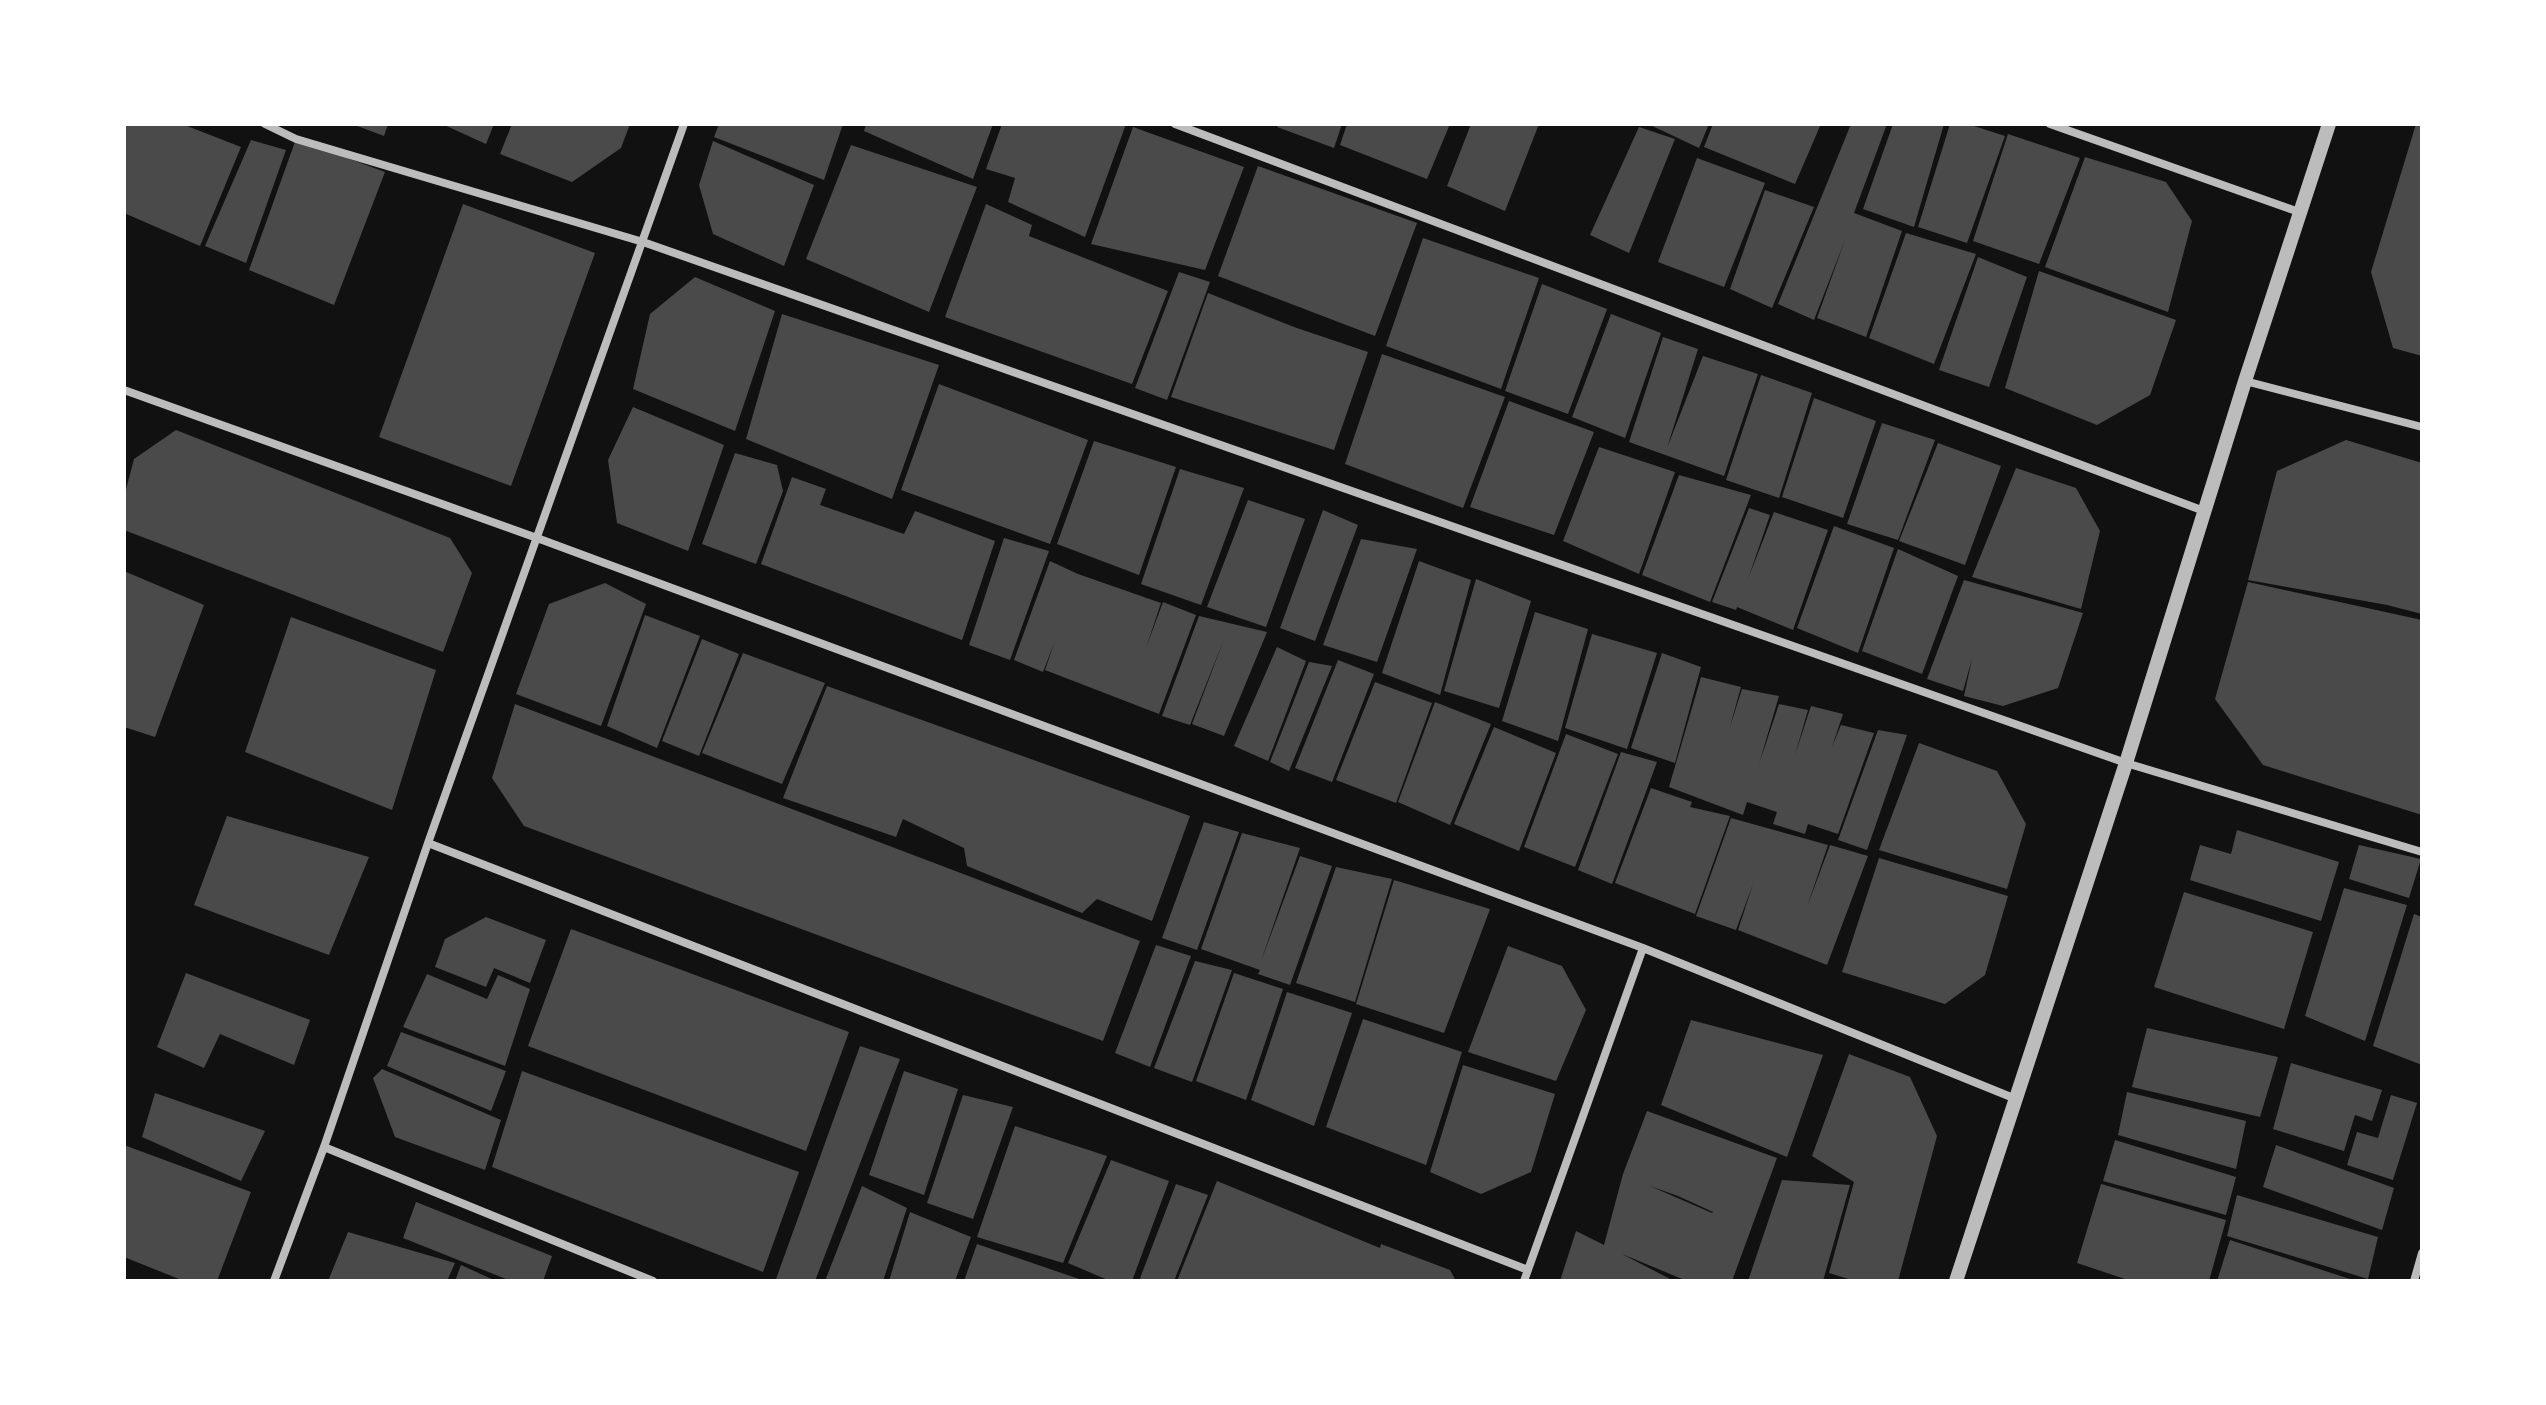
<!DOCTYPE html>
<style>
body{margin:0}
#map{position:relative;width:2546px;height:1405px;overflow:hidden;background:#111;font-family:Lato,sans-serif}
canvas{display:block}
.frame{position:absolute;inset:0;border:126px solid #fff;pointer-events:none}
</style>
<div id="map">
<canvas width="2546" height="1405"></canvas>
<div class="frame"></div>
</div>
<script>
const ctx = document.querySelector('canvas').getContext('2d');
ctx.lineJoin = 'round';
function fillPath(path, color) {
  ctx.fillStyle = color;
  ctx.fill(path, 'evenodd');
}
function stroke(path, color, width, dash) {
  ctx.strokeStyle = color;
  ctx.lineWidth = width;
  ctx.lineCap = dash ? 'butt' : 'round';
  ctx.setLineDash(dash || []);
  ctx.stroke(path);
}
fillPath(new Path2D(`
 M124,124H182L241,147L200,246L124,213Z
 M352,124H388L384,136Z
 M442,124H494L486,144Z
 M512,124H630L621,148L572,182L500,154Z
 M719,124H843L824,180L714,137Z
 M866,124H993L973,179L864,131Z
 M1002,124H1126L1085,237L1008,202L1015,178L986,169Z
 M1278,124H1342L1334,148L1277,127Z
 M1347,124H1450L1427,179L1340,145Z
 M1471,124H1539L1505,211L1447,186Z
 M1648,124H1709L1699,148Z
 M1713,124H1821L1795,184L1704,147Z
 M1851,124H1887L1854,213L1902,231L1866,337L1817,318L1845,240L1814,320L1778,304Z
 M1893,124H1944L1914,227L1863,209Z
 M1950,124H1968L2005,136L1967,243L1918,227Z
 M2416,124H2422V356L2393,348L2371,272Z
 M1133,127L1244,167L1205,270L1091,244Z
 M1639,127L1675,139L1629,253L1590,235Z
 M2008,134L2080,158L2039,264L1973,241Z
 M296,139L385,172L334,305L249,270Z
 M251,140L286,150L246,263L205,246Z
 M713,141L814,185L784,266L713,234L699,185Z
 M851,145L977,187L929,312L806,259Z
 M2085,157L2166,182L2192,221L2168,312L2045,267Z
 M1697,158L1765,183L1724,287L1658,262Z
 M1258,166L1417,223L1375,336L1218,276Z
 M1765,190L1814,207L1772,308L1730,289Z
 M463,204L595,253L511,486L379,437Z
 M986,204L1032,225L1029,236L1168,291L1132,384L945,317Z
 M1906,233L1976,254L1934,364L1869,338Z
 M1423,238L1539,278L1501,389L1386,346Z
 M1978,257L2027,277L1989,387L1939,370Z
 M2039,271L2176,320L2150,395L2097,425L2005,388Z
 M1179,272L1210,282L1167,400L1135,388Z
 M695,277L775,311L735,431L633,389L650,314Z
 M1542,284L1607,309L1568,414L1505,391Z
 M1208,293L1294,327L1368,352L1334,450L1171,397Z
 M782,314L939,365L892,499L746,439Z
 M1611,314L1661,333L1625,438L1572,417Z
 M1663,337L1698,349L1667,448L1703,356L1758,374L1724,476L1629,442Z
 M1382,354L1505,397L1463,508L1345,464Z
 M1761,375L1812,393L1779,498L1726,480Z
 M939,384L1088,440L1050,544L901,490Z
 M1814,398L1876,421L1843,518L1782,497Z
 M1509,401L1594,432L1554,535L1470,507Z
 M633,407L724,445L688,551L617,523L608,460Z
 M1882,423L1935,440L1898,540L1847,524Z
 M176,430L450,538L472,573L443,652L124,530V497L134,459Z
 M2346,440L2422,463V614L2387,605L2248,580L2277,471Z
 M1094,441L1176,467L1139,575L1057,544Z
 M1938,443L2001,466L1965,565L1899,541Z
 M1599,447L1675,472L1639,574L1563,541Z
 M735,453L777,465L783,491L756,564L702,544Z
 M2016,468L2076,488L2100,531L2081,609L1972,577Z
 M1180,469L1244,488L1201,605L1141,584Z
 M1679,475L1751,495L1710,602L1642,575Z
 M792,477L826,489L820,505L904,534L915,511L995,541L962,640L761,564Z
 M1248,500L1305,519L1266,627L1207,607Z
 M1749,508L1770,515L1748,579L1774,512L1828,530L1793,630L1737,607L1736,610L1712,602Z
 M1323,510L1358,525L1315,641L1280,628Z
 M1834,526L1894,548L1858,653L1797,628Z
 M1004,538L1049,551L1010,660L969,645Z
 M1361,539L1417,549L1377,662L1323,645Z
 M1898,549L1958,576L1922,674L1862,651Z
 M1050,561L1078,574L1161,603L1146,648L1163,602L1196,615L1159,714L1045,670L1055,641L1043,672L1014,660Z
 M1419,561L1471,580L1440,695L1382,673Z
 M124,571L204,605L155,737L124,727Z
 M1476,579L1531,601L1499,708L1444,691Z
 M1964,580L2083,613L2058,688L2003,706L1964,696L1972,659L1963,691L1927,679Z
 M2248,582L2422,620V815L2263,765L2215,699Z
 M605,583L646,604L601,726L516,694L549,604Z
 M1535,612L1588,629L1558,741L1502,721Z
 M645,615L700,636L657,748L607,726Z
 M1199,616L1267,632L1224,736L1192,724L1224,639L1190,725L1162,716Z
 M291,617L436,670L392,810L245,752Z
 M1592,634L1657,653L1627,749L1565,728Z
 M702,639L739,654L699,756L662,741Z
 M1277,647L1306,661L1268,761L1234,746Z
 M743,653L825,683L782,784L702,753Z
 M1662,653L1701,667L1675,763L1631,748Z
 M1338,660L1374,674L1332,782L1295,768Z
 M1309,662L1332,666L1289,771L1270,762Z
 M1701,677L1741,687L1729,730L1742,689L1779,696L1759,764L1779,704L1808,710L1795,755L1811,706L1843,714L1832,747L1841,725L1874,733L1838,834L1808,824L1805,834L1773,824L1777,812L1747,802L1743,815L1669,787Z
 M1375,682L1432,703L1396,803L1336,780Z
 M827,686L1190,816L1152,921L1097,899L1082,913L967,866L964,848L903,819L896,837L783,798Z
 M1435,702L1491,724L1450,825L1398,802Z
 M515,704L1140,941L1103,1041L524,826L492,778Z
 M1494,727L1556,753L1519,851L1454,824Z
 M1878,730L1907,735L1867,850L1838,840Z
 M1566,734L1618,754L1575,867L1524,847Z
 M1919,743L1997,771L2026,824L2007,889L1879,850Z
 M1621,752L1657,762L1612,884L1578,870Z
 M1651,788L1692,802L1690,807L1730,816L1695,914L1615,883Z
 M227,816L369,857L329,955L194,905Z
 M1731,818L1828,845L1807,907L1830,845L1868,856L1827,965L1738,930L1753,884L1736,930L1696,916Z
 M1204,822L1239,832L1197,950L1162,938Z
 M2237,830L2339,862L2321,921L2190,880L2200,845L2231,854Z
 M1242,833L1300,848L1260,964L1300,856L1332,866L1290,985L1258,974L1260,970L1201,949Z
 M2359,845L2421,859L2409,898L2349,879Z
 M1879,858L2008,896L1985,975L1945,1004L1842,972Z
 M1336,867L1392,879L1355,1002L1296,983Z
 M1394,880L1490,909L1444,1033L1356,1004Z
 M2344,888L2407,905L2365,1041L2305,1016Z
 M2184,892L2313,932L2284,1029L2154,987Z
 M2414,914L2422,917V1065L2373,1046Z
 M486,917L546,940L530,983L494,968L486,987L435,967L445,939Z
 M571,929L849,1032L806,1151L528,1046Z
 M1156,945L1191,956L1150,1067L1115,1053Z
 M1508,946L1562,966L1586,1010L1556,1081L1468,1052Z
 M1195,961L1232,970L1192,1082L1154,1068Z
 M186,973L310,1020L294,1065L220,1034L204,1068L157,1047Z
 M1234,973L1283,989L1246,1100L1196,1081Z
 M427,974L487,999L498,975L530,989L505,1066L403,1027Z
 M1287,992L1352,1013L1314,1126L1251,1100Z
 M1363,1019L1462,1052L1426,1165L1326,1127Z
 M1691,1020L1823,1055L1787,1157L1661,1105Z
 M2147,1028L2278,1057L2260,1117L2132,1087Z
 M401,1032L506,1071L491,1111L387,1066Z
 M860,1046L900,1059L815,1281H780L776,1279Z
 M1849,1054L1910,1077L1937,1136L1898,1281H1855L1829,1273L1854,1182L1812,1156Z
 M2291,1063L2382,1090L2372,1121L2355,1115L2344,1151L2273,1129Z
 M1463,1065L1555,1094L1531,1172L1481,1194L1430,1172Z
 M382,1069L501,1120L485,1170L395,1137L373,1078Z
 M522,1071L799,1172L763,1272L492,1167Z
 M904,1071L958,1089L924,1195L869,1175Z
 M2127,1092L2246,1121L2236,1169L2118,1135Z
 M155,1093L265,1131L241,1181L142,1137Z
 M963,1095L1013,1107L973,1219L927,1203Z
 M2391,1095L2417,1103L2393,1180L2347,1165L2357,1132L2378,1138Z
 M1647,1111L1777,1158L1732,1281H1687L1622,1254L1674,1281H1560L1576,1231L1604,1245L1623,1174ZM1650,1186L1678,1196L1713,1212L1712,1213Z
 M1015,1126L1107,1156L1063,1263L977,1237Z
 M2115,1140L2236,1177L2226,1215L2103,1181Z
 M124,1145L251,1192L217,1281H184L124,1257Z
 M2276,1145L2394,1188L2382,1230L2263,1187Z
 M1111,1160L1169,1181L1132,1281H1110L1068,1263Z
 M1782,1180L1850,1185L1823,1281H1748Z
 M1217,1181L1380,1248L1381,1244L1450,1270L1456,1281H1177Z
 M1176,1184L1208,1195L1174,1281H1139Z
 M2101,1184L2226,1220L2209,1281H2131L2077,1263Z
 M862,1186L907,1208L883,1281H825Z
 M2237,1195L2378,1237L2368,1279L2227,1236Z
 M416,1202L552,1256L543,1281H511L403,1238Z
 M910,1212L971,1237L955,1281H889Z
 M348,1232L455,1263L447,1281H328Z
 M2230,1240L2353,1280V1281H2217Z
 M977,1244L1082,1280V1281H964Z
 M461,1265L496,1281H455Z`), '#4a4a4a');
stroke(new Path2D(`
 M265,124L296,139L643,242L2126,763L2422,852
 M1175,124L2204,511
 M2050,124L2299,212
 M2245,381L2422,427
 M124,390L537,538L1643,948L2016,1099
 M428,843L1528,1270
 M324,1147L653,1281
 M274,1281L324,1147L428,843L684,124
 M1524,1281L1643,948
 M2414,1281L2422,1253`), '#bcbcbc', 8);
stroke(new Path2D(`
 M1956,1281L2126,763L2245,381L2329,124`), '#bcbcbc', 14);
</script>
